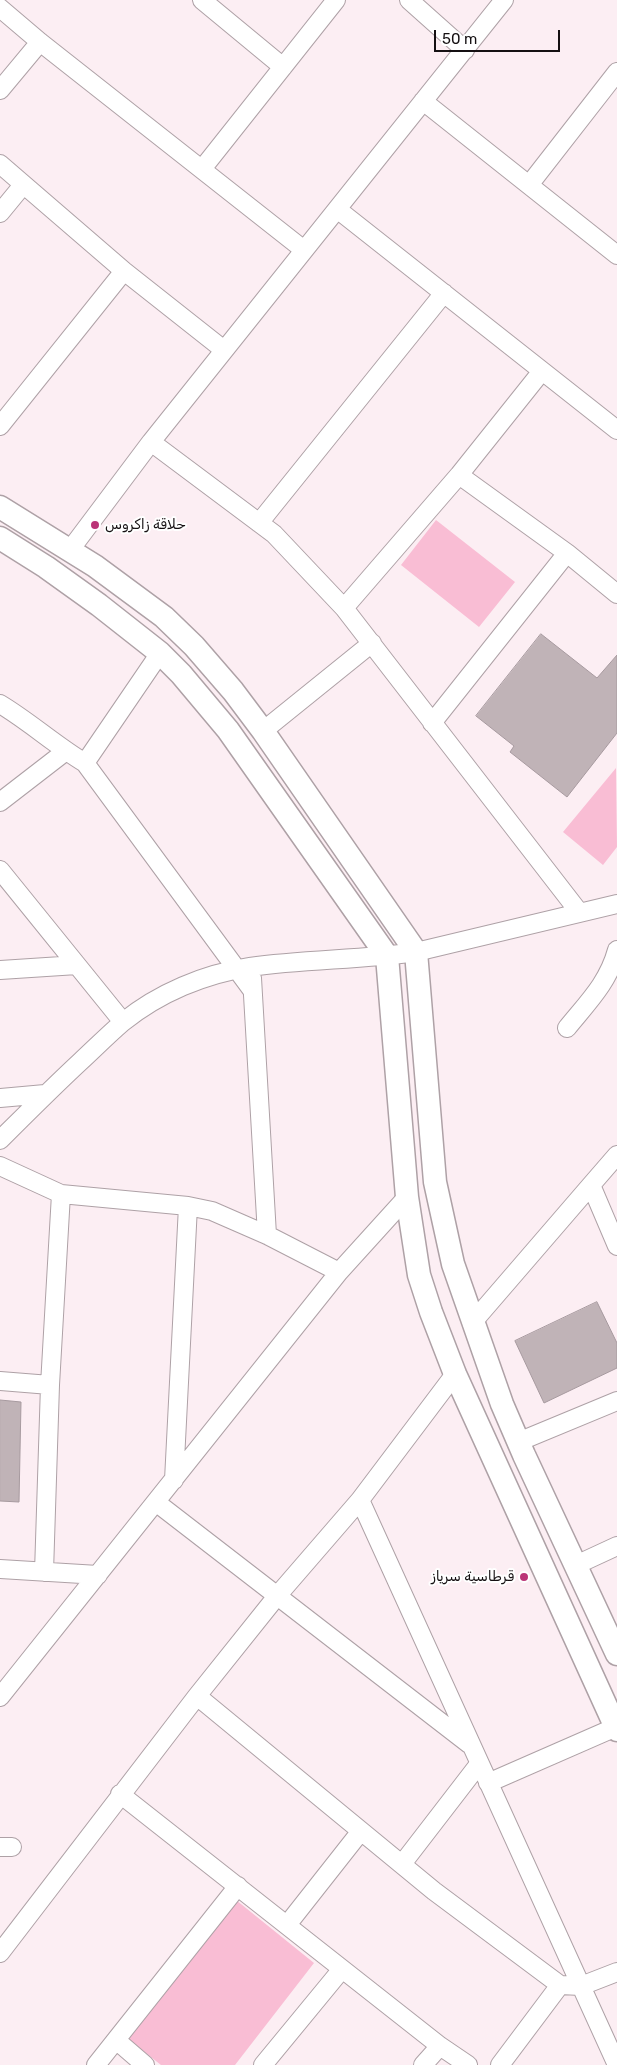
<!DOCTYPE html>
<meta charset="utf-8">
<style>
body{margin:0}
#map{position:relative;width:617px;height:2065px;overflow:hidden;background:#fceef3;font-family:Rubik,sans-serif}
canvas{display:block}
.scale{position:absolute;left:434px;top:30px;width:126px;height:22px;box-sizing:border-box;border:2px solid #151012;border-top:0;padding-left:6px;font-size:15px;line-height:18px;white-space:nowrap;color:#151012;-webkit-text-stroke:4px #fff;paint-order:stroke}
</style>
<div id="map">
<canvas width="617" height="2065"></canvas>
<div class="scale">50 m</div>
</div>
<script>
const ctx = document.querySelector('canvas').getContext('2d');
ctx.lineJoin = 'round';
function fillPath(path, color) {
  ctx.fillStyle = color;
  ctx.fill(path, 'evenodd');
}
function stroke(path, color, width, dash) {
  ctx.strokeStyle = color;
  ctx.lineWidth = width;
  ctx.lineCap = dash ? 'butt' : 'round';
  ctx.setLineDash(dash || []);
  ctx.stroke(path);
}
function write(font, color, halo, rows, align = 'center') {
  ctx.font = font + ' Rubik,Cairo,sans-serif';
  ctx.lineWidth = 4;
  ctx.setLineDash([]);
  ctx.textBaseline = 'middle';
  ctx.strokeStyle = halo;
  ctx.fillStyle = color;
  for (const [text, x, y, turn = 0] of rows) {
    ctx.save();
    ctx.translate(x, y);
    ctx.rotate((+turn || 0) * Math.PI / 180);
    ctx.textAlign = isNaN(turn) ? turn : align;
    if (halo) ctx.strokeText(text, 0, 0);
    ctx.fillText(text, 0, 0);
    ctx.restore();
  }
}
fillPath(new Path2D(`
 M436,520L515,582L479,627L401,565Z
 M616,768L617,847L603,865L563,832Z
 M236,1900L314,1963L235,2065H161L128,2039Z`), '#f9bdd4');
const building = new Path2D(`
 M541,634L597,678L617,655V733L567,797L510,752L514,746L476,716Z
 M597,1302L617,1343V1368L544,1403L515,1341Z
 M0,1400L21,1402L19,1502L0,1501Z`);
fillPath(building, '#c0b3b7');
stroke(building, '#a79a9f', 1);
const minor = new Path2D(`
 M202,0L283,67
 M409,0L465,50
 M0,8L40,42L304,250
 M0,90L40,42
 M423,101L617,255
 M0,164L124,271L224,350
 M202,169L336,0
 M529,185L617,72
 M337,209L617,430
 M0,213L23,185
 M0,426L124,271
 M151,442L274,534L344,608L579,912
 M459,475L567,553L617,594
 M259,523L444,293
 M70,550L151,442L504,0
 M344,608L459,475L542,371
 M0,704C30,722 55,745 85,763L252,990
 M432,723L567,553
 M263,731L372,643
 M85,763L160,653
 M0,802L66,751
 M0,870L123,1022
 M0,970L77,965
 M252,978L267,1235
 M567,1028C588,1002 608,983 617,950
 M0,1098L45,1094
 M0,1140C27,1113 53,1087 81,1061C95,1048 109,1034 123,1022C159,993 204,974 250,967C305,959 361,960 416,952L617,904
 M0,1166L61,1194L188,1206L212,1211L267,1235L339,1272
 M591,1185L617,1155
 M472,1323L591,1185L617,1246
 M0,1381L50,1385
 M518,1442L617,1401
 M174,1480L188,1206
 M360,1500L617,2065
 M157,1503L469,1744
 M576,1565L617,1546
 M0,1569L98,1575
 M44,1572L50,1385L61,1194
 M197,1696L434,1891L560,1985L581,1986L617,1972
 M0,1697L339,1272L407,1197
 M488,1783L616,1727
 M120,1794L440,2046L468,2065
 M0,1847H12
 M402,1864L479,1764
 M287,1925L361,1831
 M0,1953L197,1696L277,1596L360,1500L455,1374
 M116,2040L145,2065
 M96,2065L238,1886
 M263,2065L342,1969
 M423,2065L440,2046
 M500,2065L560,1985`);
const major = new Path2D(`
 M0,507L95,566L164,617L194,646L233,691L263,731L416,952L435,1182L453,1264L502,1404L524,1455L617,1654
 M0,538L46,567L99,605L160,653L181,674L228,730L387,956L407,1197L419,1275L431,1312L455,1374L617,1730`);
stroke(minor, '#aea1a6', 20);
stroke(major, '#aea1a6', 25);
stroke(minor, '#fff', 18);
stroke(major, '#fff', 22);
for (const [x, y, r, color] of [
 [95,525,5,"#ba3477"],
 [524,1577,5,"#ba3477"]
]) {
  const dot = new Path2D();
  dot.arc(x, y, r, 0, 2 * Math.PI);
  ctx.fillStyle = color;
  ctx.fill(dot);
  stroke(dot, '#fff', 2);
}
write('14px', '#151012', '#fff', [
 ["حلاقة زاکروس",105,525],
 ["قرطاسية سرياز",514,1577,"right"]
], 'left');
</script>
